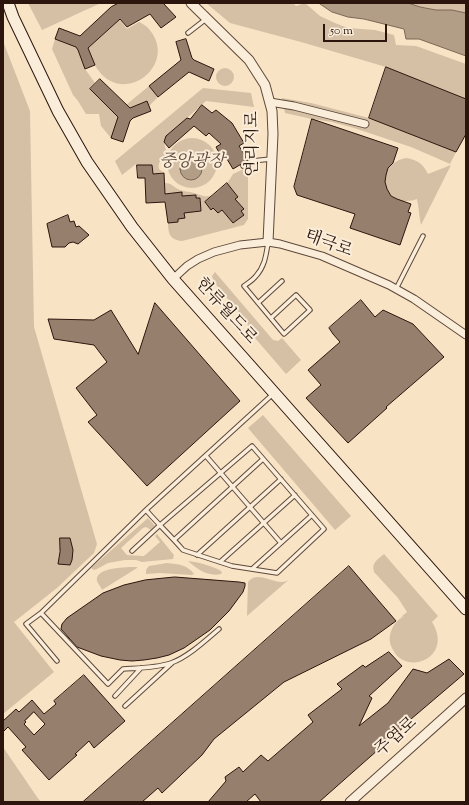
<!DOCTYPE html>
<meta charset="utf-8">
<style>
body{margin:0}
#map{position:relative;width:469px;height:805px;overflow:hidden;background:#f8e3c5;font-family:"Sorts Mill Goudy",serif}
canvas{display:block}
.frame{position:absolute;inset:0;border:4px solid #2b150d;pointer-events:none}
.scale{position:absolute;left:323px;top:24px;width:64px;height:18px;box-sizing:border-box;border:2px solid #2b150d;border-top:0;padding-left:5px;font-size:12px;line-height:14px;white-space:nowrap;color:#2b150d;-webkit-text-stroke:3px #faedd9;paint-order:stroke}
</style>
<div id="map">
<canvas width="469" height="805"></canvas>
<div class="frame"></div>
<div class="scale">50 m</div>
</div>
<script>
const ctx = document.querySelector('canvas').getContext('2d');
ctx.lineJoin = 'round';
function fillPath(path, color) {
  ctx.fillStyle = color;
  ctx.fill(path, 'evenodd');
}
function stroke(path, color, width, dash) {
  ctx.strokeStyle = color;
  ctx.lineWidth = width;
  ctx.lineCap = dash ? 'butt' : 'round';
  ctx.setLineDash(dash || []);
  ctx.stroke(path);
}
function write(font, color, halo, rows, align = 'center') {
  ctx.font = font + ' "Sorts Mill Goudy","Noto Serif KR",serif';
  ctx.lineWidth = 4;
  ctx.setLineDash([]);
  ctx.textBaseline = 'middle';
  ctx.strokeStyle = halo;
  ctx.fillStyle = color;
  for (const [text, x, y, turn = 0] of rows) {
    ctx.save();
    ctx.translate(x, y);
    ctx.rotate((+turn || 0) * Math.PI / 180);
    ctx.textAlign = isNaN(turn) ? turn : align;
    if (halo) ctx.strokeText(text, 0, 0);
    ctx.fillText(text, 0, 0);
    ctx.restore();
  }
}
fillPath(new Path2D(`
 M28,3H101L42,30Z
 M206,3H293L296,6L305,3L320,16L335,23L348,28L375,30L394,35L396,45L416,46L466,64V99L386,67L301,42L230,23Z
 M408,3H466V13L452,10H436L420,7Z
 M119,19L127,29L139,22C143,24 147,26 149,29C179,64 125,107 98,70C93,64 91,55 88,48Z
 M55,39L76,47L78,50L85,69L95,83L90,89L118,117L111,138L101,126L99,114H86L78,101L73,95L52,49Z
 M3,41L30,111L34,327L97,544L94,553L57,588L14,622L54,672L3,714Z
 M216 77a9 9 0 1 1 18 0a9 9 0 1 1-18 0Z
 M149,86L158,97L149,106L147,101L130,108L126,105Z
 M203,88L251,93L254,107L206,101L167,136C166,138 165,140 164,142C164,145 166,148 166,152C164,160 157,160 159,169L163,172L153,174L152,165H137L136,164L122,175L115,161Z
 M282,98L311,103L369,118L456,152L450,164L448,163L411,147L354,128L332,122L312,119L285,113Z
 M167 163a25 25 0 1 1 50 0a25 25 0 1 1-50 0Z
 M406,158C418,160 423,164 428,174L451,165L421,225C419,216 419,208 417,199C383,211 371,165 406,158Z
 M248,167V219L244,225L182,241C170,240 168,234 168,223L178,222V219L184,218V213L201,211L200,198H196L195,195L182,196V192L165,194L164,183C172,183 172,186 178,189C183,192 189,191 194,193C202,195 204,198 213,195L205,202L211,209L213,208L218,213L222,210L233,223L243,215L241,211L243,209L235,199L238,197L227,183L230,179L233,174Z
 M215,272L273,340L278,341L282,338L301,360L286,374L255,338L245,320L214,282L212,276Z
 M263,415L351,516L335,530L248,428Z
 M148,518L155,526L151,530L146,527L143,528L121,548L127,555L142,556H144L160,542L155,536L157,534L173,554L174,555L173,559L142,562L136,560H125L108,563L97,569L94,570L91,568Z
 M384,554L438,616L432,622C454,657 407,677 393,650C390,645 389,640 390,635C392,626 397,619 405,616L401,617L407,612L398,598L374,572C371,563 378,559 384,554Z
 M188,561C197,562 215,566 222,572L221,574C208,577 197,569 188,561Z
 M167,563C178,564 188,565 194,574L192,575L160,573L146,574V570L149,566Z
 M137,567V568L102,590C101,587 98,584 97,581C94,567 128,567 137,567Z
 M293,576L247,616L248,582C257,571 270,582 282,582C286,582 290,579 293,576Z
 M3,747L37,797L41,802H3Z`), '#d5c0a6');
const water = new Path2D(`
 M319,3H408L420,7L436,10H452L466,13V56L419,39H406L404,29L364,19L348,17L332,12Z
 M180 169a11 11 0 1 1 22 0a11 11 0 1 1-22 0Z`);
fillPath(water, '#b29d86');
stroke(water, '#7c6756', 1);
const building = new Path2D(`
 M119,3H163L176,17L161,28L150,14L127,27L120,19L88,48L95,65L85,69L78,50L76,47L55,39L59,28L80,36L111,7Z
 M186,39L192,58L194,60L214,69L209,81L189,72L158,97L149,86L181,60L176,42Z
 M386,67L466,99V134L456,152L369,118Z
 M100,79L130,108L147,101L151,111L133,118L130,121L123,142L111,138L118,117L90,89Z
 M202,105L212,113L216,110L232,123L244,143L239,146L248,160L233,169L224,154L221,156L216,147L221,144L209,133L206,136L194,126L169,148L164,142L166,136L187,118L190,119Z
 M312,119L398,148L393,163L388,168L386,175L385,182L387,189L391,196L397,199L411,204L408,212L411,213L400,245L350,228L355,214L297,195L294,187Z
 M137,165H152L153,174L164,173L165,194L182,192V196L196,195V198H200L201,211L184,213L185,218L178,219V222L168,223L165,202L146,203L145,178H138Z
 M227,183L238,197L235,199L244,209L241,211L244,215L233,223L222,210L218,213L213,208L211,210L205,202Z
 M68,215L70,222L74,221L76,227L79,226L89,235L78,244L73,242L69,243L65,247H52L47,224Z
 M361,300L375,317L383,310L413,324L444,357L386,407L387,408L348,443L306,398L321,385L308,370L340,342L333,334L329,328Z
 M155,303L240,401L147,486L88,422L97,415L76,388L107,362L94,345L54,339L48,319L94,320L111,310L138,354Z
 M60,538H70L73,550L72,560L70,565L58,564L60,552Z
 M349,566L396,621L371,639L284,682L214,739L202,755L162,793L158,788L142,802H83Z
 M175,577L239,582L245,583V586L243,592L229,611L210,630L184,648L169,655L157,658L144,660L132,661L120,660L101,656L77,647L61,629L62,624L67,618L103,593L124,585L145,580Z
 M389,652L402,666L369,696L372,698L359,726L388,703L413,669L427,673L449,659L464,674L404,725L405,726L319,802H261L255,794L246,802H208L226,781L225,777L239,767L243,772L261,755L268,761L313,722L308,715L342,689L337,684L363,665L365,667Z
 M84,675L125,721L94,748L89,741L75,754L77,755L49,780L22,750L26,747L8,727L3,732V721L16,709L19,712L32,700L44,714L56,704L54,701ZM34,712L45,724L34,735L24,724L26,722L25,721Z`);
fillPath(building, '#96806d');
stroke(building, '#2b150d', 1);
const service = new Path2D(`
 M188,33L206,19
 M243,166L252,161L271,159
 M268,243C266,255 265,266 256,276C253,280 248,283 244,286L284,334L310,310L296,295L271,318
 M396,289L423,236
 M258,303L282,281
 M206,456L281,543
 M174,540L263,459
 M132,551L160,525L252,446L324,529L277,573L232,566L183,550C171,536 158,524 146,510
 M197,555L281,479
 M220,562L295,495
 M252,569L312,515
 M41,613L26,624L57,661
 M219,629C206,640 188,657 171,663C156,668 139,668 123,669L108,684L41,613L147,509L273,394
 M115,696L141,668
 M125,706L172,663`);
const minor = new Path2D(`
 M270,102L294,106L365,124
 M173,279L187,266L198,259L214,252L240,245L268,242L280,244L322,256L389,285L414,299L466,335`);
const tertiary = new Path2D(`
 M191,3L249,60L265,85L272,111L273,134L268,242
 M350,802L466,698`);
const secondary = new Path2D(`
 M8,3L13,17L58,111L87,162L132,227L173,279L466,609`);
stroke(service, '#5e483b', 5.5);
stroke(minor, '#5e483b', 9);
stroke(tertiary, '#5e483b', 11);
stroke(secondary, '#2b150d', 13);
stroke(service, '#faedd9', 3.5);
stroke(minor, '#faedd9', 7);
stroke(tertiary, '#faedd9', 9);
stroke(secondary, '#faedd9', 11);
write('17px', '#2b150d', '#faedd9', [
 ["연리지로",254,144,-90],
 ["태극로",328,245,20],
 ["한류월드로",225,312,48],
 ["주엽로",397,738,-42]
]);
write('italic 17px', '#5e483b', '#faedd9', [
 ["중앙광장",192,163]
]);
</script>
